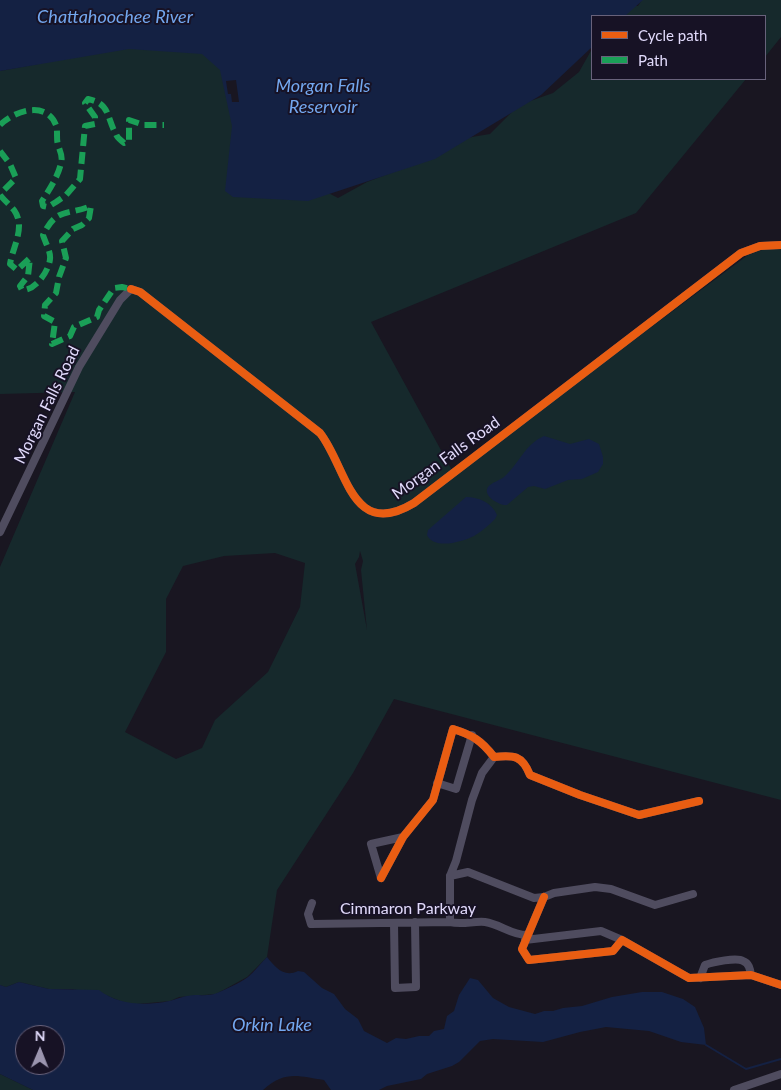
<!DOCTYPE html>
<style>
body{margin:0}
#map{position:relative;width:781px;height:1090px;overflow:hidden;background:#191621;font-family:Lato,sans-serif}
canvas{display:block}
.legend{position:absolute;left:591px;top:15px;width:175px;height:65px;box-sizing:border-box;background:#171225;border:1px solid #68627b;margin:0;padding:6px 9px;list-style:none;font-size:15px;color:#e1dafb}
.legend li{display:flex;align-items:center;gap:10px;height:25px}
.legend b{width:25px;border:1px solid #68627b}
.north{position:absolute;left:15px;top:1025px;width:50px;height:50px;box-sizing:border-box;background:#171225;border:1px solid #68627b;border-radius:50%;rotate:1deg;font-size:14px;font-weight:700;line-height:20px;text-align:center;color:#e1dafb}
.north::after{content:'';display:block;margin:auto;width:18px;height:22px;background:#9b95af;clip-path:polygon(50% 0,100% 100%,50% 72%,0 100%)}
</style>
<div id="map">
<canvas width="781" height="1090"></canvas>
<ul class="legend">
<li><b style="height:6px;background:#e95d12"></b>Cycle path</li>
<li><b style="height:6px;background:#1a9f57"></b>Path</li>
</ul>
<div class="north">N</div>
</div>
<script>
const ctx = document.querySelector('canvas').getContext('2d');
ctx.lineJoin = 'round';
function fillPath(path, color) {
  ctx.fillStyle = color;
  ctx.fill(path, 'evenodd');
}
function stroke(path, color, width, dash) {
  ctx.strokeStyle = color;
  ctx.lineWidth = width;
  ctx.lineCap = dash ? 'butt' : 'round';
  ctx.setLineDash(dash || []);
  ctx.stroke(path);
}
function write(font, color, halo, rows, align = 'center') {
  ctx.font = font + ' Lato,sans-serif';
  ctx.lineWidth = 4;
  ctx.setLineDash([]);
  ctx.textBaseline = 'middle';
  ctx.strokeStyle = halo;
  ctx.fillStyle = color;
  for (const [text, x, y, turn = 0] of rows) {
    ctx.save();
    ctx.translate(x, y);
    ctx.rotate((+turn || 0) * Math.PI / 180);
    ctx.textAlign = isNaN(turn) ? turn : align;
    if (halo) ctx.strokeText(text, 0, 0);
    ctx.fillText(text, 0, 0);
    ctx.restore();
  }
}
fillPath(new Path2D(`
 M642,0H781V37L765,57V16H611L618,6H638Z
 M202,33L313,185L338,198L367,182L409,166L448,141L490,134L519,105L553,93L579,72L592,49V79H746L636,213L371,322L454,474L748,255L781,243V800L394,699L353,773L277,890L267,957L247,977L216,994L179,997L170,1001L137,1004H128L105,995L72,989H49L19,982L6,987L0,985V567L75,392L0,394V71ZM360,551L363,561L361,570L367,630L355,564L359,557ZM275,553L305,563L300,607L268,672L215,720L202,748L176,759L125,732L166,652V599L183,566L224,556Z
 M0,1074L33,1090H0Z`), '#16292c');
fillPath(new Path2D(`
 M0,0H643L625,16H592V47L541,95L435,159L308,201L233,197L225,191L232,126L220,70L202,54L129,49L0,71Z
 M544,436L570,444L589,439L599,444L603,457V464L598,472L582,479L568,480L545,489L534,486L528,487L507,505C500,506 482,496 488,487C491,483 500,480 504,477C519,464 525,444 544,436Z
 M466,497C479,497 492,503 497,515L495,519C489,525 481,532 474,536C462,542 434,550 427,535L428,530Z
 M267,957C275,967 284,978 298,971L304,972L322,988L334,994L345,1009L358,1019L364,1031L387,1043L396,1038L406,1039L419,1036H429L434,1031L444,1029L447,1016L454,1011L459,995L470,978L478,980L493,998L509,1007L535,1014L544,1011H553L563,1008L582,1006L612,997L642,992H662L683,999L695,1007L704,1028L706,1045L681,1042L649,1031L606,1027L580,1032L543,1042L493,1039L480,1041L459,1062L452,1066L427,1074L421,1079L387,1086L379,1090H331L324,1080C298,1076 285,1070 263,1090H33L0,1074V985L6,987L19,982L49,989L99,990C118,1005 145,1006 169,1001C177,999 187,995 195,995C201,995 211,996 217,993C226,989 240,983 248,977C255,971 261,963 267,957ZM25,1035H55V1065H25Z`), '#142143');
fillPath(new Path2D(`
 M236,80L239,102H232L231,94H228L226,81Z`), '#191621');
stroke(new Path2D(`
 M706,1045L746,1069L781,1059`), '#142143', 2);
stroke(new Path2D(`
 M0,532L79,367L120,300L131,289L140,292L320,433C347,467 351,541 414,503L741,253L760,246L781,245
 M437,783L456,789L472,735
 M450,876L468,872L534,898L544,897L554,893L595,887L611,889L655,905L693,894
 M381,878L403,837L433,800L453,729C472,735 481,740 494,757C514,755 522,755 530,775L580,795L639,815L699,801
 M381,878L371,844L403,837
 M544,897L522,949L529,960L613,951L622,940L689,978L751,975L781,985
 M312,903L308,914L311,924L450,922C462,925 473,921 485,922C500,924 511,935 527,935
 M450,922V876L456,861L472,800L482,773L494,757
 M394,923L395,988L416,987L415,922
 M525,940L601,931L622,940
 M700,978L705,965C713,962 737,957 743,961C749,963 750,969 751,975
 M734,1090L781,1074`), '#4f4c5f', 8);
stroke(new Path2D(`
 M0,125C14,111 46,100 56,125C58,131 56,138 58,145C60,151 63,156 61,163C58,177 49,190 42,201L43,206L48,207L56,202L66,195L80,179L85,126L95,124V117L85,103L88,99C111,104 106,117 116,134C117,138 121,140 124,143L129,141V120L144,125H164
 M0,151L10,164L16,178L0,194
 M0,195C4,200 10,205 14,210C26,227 13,246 10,264L17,270L30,258L28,276L20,286L22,290C35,291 49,271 50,259C51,252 45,242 43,235C57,207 66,216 91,206L89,218L82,225L73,229L62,241L66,258L59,277L56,293L45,305L44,316L55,322L52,344L70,336L74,327L97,317L99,310L114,288L122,287L131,289`), '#1a9f57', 6, [12, 6]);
stroke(new Path2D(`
 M131,289L140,292L320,433C347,467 351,541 414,503L741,253L760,246L781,245
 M381,878L403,837L433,800L453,729C472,735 481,740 494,757C514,755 522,755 530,775L580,795L639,815L699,801
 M544,897L522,949L529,960L613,951L622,940L689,978L751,975L781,985`), '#e95d12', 8);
write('16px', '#e1dafb', '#171225', [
 ["Morgan Falls Road",47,405,-64],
 ["Morgan Falls Road",446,458,-36],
 ["Cimmaron Parkway",408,909]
]);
write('italic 18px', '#73a7ef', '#171225', [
 ["Chattahoochee River",115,17],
 ["Morgan Falls",323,86],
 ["Reservoir",323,107],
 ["Orkin Lake",272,1025]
]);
</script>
